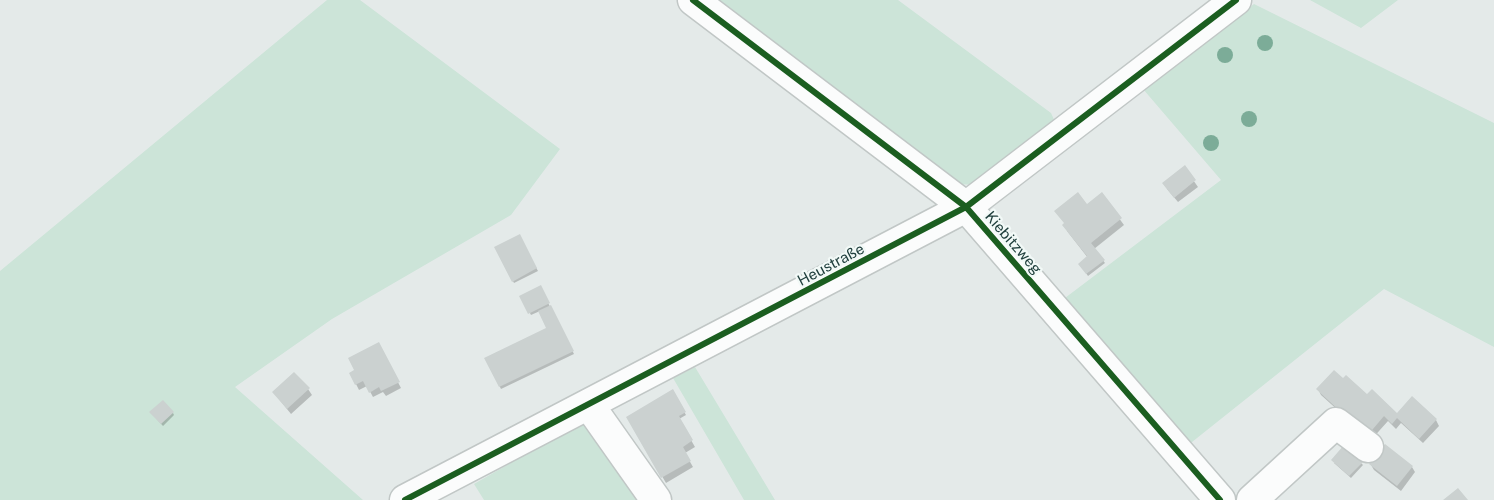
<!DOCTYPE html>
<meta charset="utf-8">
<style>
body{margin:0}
canvas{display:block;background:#e4eae9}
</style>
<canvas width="1494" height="500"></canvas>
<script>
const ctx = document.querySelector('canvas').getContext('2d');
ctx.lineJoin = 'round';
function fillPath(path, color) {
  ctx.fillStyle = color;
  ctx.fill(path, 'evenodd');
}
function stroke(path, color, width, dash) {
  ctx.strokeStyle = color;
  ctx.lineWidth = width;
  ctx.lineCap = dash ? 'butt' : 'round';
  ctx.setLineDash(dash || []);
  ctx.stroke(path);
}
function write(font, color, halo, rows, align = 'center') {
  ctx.font = font + ' "Public Sans",sans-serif';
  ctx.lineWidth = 4.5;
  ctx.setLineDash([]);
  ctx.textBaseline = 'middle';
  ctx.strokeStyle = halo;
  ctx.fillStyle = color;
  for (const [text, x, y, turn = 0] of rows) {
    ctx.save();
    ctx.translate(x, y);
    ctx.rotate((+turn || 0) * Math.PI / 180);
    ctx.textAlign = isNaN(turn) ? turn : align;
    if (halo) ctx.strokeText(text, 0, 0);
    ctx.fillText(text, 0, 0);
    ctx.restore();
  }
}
fillPath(new Path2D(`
 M327,0H360L560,149L511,215L332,319L235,387L363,500H0V271Z
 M706,0H898L1051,113L1057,126L979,185L954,184Z
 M1310,0H1398L1361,28Z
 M1254,4L1494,123V347L1384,289L1187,446L1061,301L1221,180L1143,89Z
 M695,367L775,500H744L673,378Z
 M591,417L650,500H484L474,484Z`), '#cce4d8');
fillPath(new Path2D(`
 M1184,167L1198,187L1178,202L1167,189Z
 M1102,195L1124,225L1094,249L1105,263L1088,276L1081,266L1088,258L1067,231L1087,206Z
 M519,236L538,271L514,283L496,248Z
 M540,287L574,354L501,389L486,359L548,329L540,311L531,315L521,296Z
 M378,344L401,388L386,396L383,392L373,397L367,386L359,390L351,374L356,371Z
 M308,389L312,395L291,414L274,393Z
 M1318,389L1367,396L1397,415L1436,420L1439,426L1423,443L1401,423L1396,429L1388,421L1371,440L1321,395Z
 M672,391L686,415L679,419L695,447L685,453L693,467L666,483L628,418Z
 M173,413L174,415L163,426L153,415Z
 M1334,463H1361L1363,465L1351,478Z
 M1371,465L1412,467L1415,472L1401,491L1374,470Z`), '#0003');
fillPath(new Path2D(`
 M1185,165L1196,180L1174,198L1162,183Z
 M1078,192L1087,204L1102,192L1122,218L1091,243L1105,260L1086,274L1078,264L1087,256L1062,225L1064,223L1054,211Z
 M520,234L537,268L512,282L494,247Z
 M541,285L550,303L528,314L519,296Z
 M551,305L574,351L499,387L484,358L546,328L538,311Z
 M379,342L400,382L381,391L379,387L369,393L363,381L355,385L349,373L354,370L348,358Z
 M1334,370L1343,378L1346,375L1367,394L1372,389L1397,413L1412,396L1437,419L1419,439L1397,418L1392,424L1384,416L1367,436L1316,389Z
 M294,372L310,388L287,409L272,392Z
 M673,389L686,412L679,416L693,440L683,447L691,461L661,478L626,417Z
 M163,400L174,412L161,424L149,412Z
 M1385,444L1413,466L1397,486L1369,464Z
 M1344,445L1363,462L1349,476L1331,460Z
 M1458,488L1468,500H1443Z`), '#cbd1d0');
const minor = new Path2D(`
 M693,0L966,207L1220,500
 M589,405L656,500
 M405,500L966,207L1236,0
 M1252,500L1336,423L1368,447`);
stroke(minor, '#c1c7c6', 33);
stroke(minor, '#fbfcfc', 30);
stroke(new Path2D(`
 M693,0L966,207L1220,500
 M405,500L966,207L1236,0`), '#1b5e20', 6);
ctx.fillStyle = '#7cac98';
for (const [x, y] of [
 [1265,43],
 [1225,55],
 [1249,119],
 [1211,143]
]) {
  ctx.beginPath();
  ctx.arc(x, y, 8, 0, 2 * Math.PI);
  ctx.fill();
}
write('15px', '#203f3d', '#f2f9f7', [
 ["Kiebitzweg",1013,243,49],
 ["Heustraße",831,265,-28]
]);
</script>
